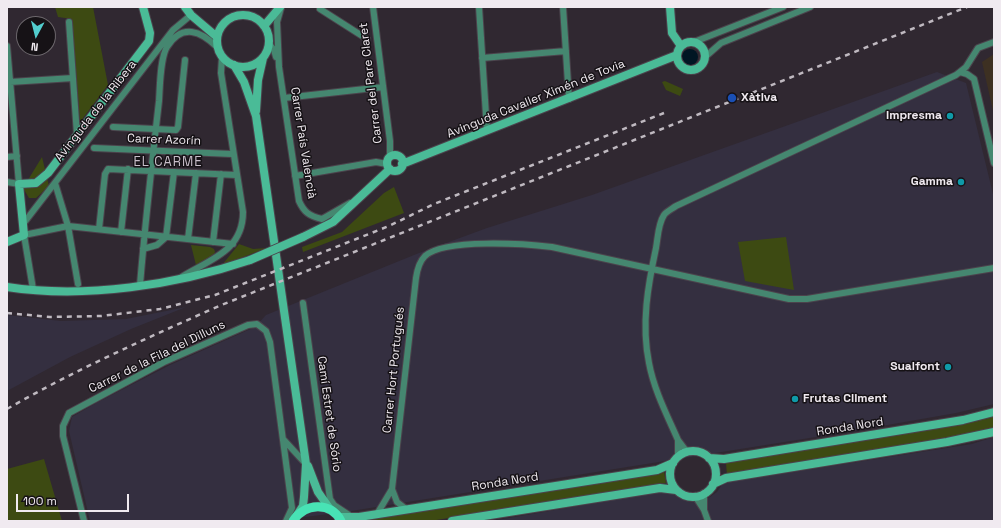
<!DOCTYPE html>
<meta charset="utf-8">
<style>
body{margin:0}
#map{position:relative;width:1001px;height:528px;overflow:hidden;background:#302831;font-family:"Space Grotesk",sans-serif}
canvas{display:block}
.frame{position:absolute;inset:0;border:8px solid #f0eaf0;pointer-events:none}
.north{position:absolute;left:16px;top:16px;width:40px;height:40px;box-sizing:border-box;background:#161216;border:1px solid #6d686d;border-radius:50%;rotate:187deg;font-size:11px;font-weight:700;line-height:16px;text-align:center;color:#f0eaf0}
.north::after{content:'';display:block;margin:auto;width:14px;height:18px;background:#52cdce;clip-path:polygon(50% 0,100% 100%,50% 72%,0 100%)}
.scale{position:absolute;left:16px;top:494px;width:113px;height:18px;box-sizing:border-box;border:2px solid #f0eaf0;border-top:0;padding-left:5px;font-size:12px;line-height:14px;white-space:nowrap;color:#f0eaf0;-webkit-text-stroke:3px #161216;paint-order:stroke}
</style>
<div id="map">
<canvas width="1001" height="528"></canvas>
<div class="frame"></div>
<div class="north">N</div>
<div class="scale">100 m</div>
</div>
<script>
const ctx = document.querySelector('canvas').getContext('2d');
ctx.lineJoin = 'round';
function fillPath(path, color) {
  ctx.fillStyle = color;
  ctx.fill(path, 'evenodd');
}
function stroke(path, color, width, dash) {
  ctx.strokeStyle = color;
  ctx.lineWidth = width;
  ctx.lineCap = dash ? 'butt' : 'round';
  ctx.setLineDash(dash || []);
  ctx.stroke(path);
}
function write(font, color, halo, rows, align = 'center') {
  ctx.font = font + ' "Space Grotesk",sans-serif';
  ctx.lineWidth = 3;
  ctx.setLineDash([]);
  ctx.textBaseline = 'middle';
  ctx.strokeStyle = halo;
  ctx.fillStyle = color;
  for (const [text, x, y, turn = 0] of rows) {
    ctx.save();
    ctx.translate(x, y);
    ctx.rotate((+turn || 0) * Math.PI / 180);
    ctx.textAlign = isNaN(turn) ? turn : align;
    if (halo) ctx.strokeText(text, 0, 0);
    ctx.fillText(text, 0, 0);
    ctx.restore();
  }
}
fillPath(new Path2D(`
 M937,72L966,83L994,198V404L956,413L847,432L351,511L275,521H90L69,431L72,417L96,403L170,365L255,327L266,315L419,253L487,228L592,195Z
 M186,307L131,329L70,357L7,391V315L61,321L126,319Z
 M994,437V521H491L671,490L689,502L701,501L710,497L717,492L723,483L972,444Z`), '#342f40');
fillPath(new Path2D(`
 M994,54V115L982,62Z`), '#3d3022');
fillPath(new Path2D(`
 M55,7H93L108,85L80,122L72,19L58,17Z
 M665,81L683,89L680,96L666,90L662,82Z
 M42,157L49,186L36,198H29L23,188Z
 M394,187L404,213L303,252L302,247L342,232L384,193Z
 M786,237L794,290L745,281L738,242Z
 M239,244L253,249L267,248L222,265Z
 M191,245L210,247L214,249L215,252L213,256L196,265Z
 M994,416V427L960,436L727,475L726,463L966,423Z
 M44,459L62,521H7V469Z
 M664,471L666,483L430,521H359Z`), '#3d4a12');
fillPath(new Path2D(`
 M682 57a8 8 0 1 1 16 0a8 8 0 1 1-16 0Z`), '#001623');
const street = new Path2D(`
 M373,7L390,141V157
 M479,7L487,131
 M563,7L569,99
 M281,8L277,22L279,67L299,201C304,212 309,216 322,219L350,203
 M320,9L367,39
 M69,22L77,135
 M694,42L783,7
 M269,44L274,50L276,57
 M7,46L19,184L7,182
 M705,57L721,43L810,7
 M482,58L566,51
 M960,72L967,74L974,79L994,163
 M10,82L73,78
 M284,98L383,87
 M113,127L176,130L178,127L185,60
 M94,148L232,154
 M7,157L17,156
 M295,176L376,162L387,164
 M55,183L68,226L78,284
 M23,224L173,30L191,15
 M99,229L105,174L108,169L236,175
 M121,232L128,169
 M166,237L174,172
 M188,239L196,173
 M213,242L221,174
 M143,249L157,245L166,237
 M180,278C208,260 243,252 243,212L221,73L222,57
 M140,285C145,224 152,162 159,101C160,87 160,58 167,47C182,23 201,31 217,47
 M33,289L24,235L68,226L233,244
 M303,303L330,499L334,505L352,517
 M283,439L306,464
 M678,440C667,415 654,390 649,363C641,324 648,285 656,248C658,237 658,224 664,215C667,211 672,209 676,206L956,75L966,67L978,48L994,42
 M678,457V440L687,452
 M392,489L416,278C417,271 419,262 425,256C445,238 526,244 552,247L789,299H807L994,268
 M695,496L704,510V493
 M704,510L708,521
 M377,514L392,489L397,502L406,509
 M84,521L63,436V426L69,413L164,362L248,325L257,324L266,331L270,342L292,508L286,521`);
const secondary = new Path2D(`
 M185,7L191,15L217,37
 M670,7L672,33L681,46
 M217 41a26 26 0 1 1 52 0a26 26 0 1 1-52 0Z
 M264,26L280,7
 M677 56a14 14 0 1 1 28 0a14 14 0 1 1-28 0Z
 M234,65L244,82L256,116L306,464L304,497L303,506L297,515
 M256,111L258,80L263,58
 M387 163a8 8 0 1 1 16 0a8 8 0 1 1-16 0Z
 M402,164L677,55
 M303,237L333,222L390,169
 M7,242L24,235L19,184L36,183L48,173L149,41L150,33L143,7
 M7,287C85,299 176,285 250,260
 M670 474a23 23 0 1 1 46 0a23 23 0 1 1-46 0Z
 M709,458L724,459L963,420L994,412
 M308,466L318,492L330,509
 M713,484L726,478L947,442L994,432
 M339,517H359L657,470L673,463
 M452,521L660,488L676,490`);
const primary = new Path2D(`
 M293,521C304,503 331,501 341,521`);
stroke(street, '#4b434c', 8);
stroke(secondary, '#4b434c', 10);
stroke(primary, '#4b434c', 10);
stroke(street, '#458770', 6);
stroke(secondary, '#4abb97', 8);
stroke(primary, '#48e3b5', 9);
stroke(new Path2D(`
 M7,313L50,317L101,316L160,309L215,295L389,226L434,204L664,113
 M7,409C75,370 147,338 219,306L967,7`), '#bfb9c0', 2.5, [5, 5]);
const secondaryBridge = new Path2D(`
 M250,260L303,237`);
stroke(secondaryBridge, '#4b434c', 10, []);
stroke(secondaryBridge, '#4abb97', 8);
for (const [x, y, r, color] of [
 [732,98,5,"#1a4fb4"],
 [950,116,4,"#0f9aa8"],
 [961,182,4,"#0f9aa8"],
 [948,367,4,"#0f9aa8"],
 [795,399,4,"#0f9aa8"]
]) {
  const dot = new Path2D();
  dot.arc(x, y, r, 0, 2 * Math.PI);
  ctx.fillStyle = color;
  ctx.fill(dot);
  stroke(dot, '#161216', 1.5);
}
write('12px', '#f0eaf0', '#161216', [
 ["Carrer del Pare Claret",371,83,-97],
 ["Avinguda Cavaller Ximén de Tovia",536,99,-22],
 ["Avinguda de la Ribera",96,111,-52],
 ["Carrer Azorín",164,140,2],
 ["Carrer País Valencià",303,143,81],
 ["Carrer de la Fila del Dilluns",157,357,-26],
 ["Carrer Hort Portugués",394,370,-84],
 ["Camí Estret de Sório",329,414,82],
 ["Ronda Nord",850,427,-9],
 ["Ronda Nord",505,482,-9]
]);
write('bold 12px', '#f0eaf0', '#161216', [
 ["Xàtiva",741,98,"left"],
 ["Impresma",942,116],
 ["Gamma",953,182],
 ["Sualfont",940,367],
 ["Frutas Climent",803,399,"left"]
], 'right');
ctx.letterSpacing = '1px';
write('13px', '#c8bec9', '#161216', [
 ["EL CARME",168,162]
]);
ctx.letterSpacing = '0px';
</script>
